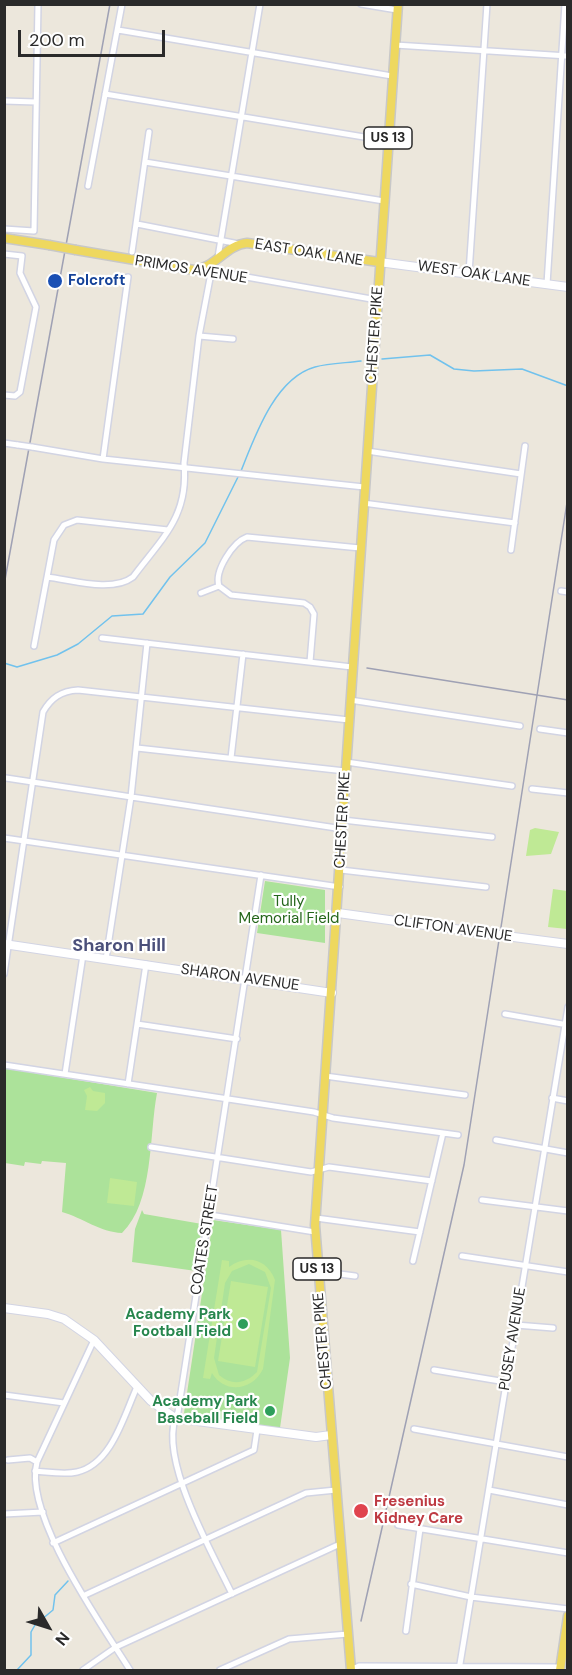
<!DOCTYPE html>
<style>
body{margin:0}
#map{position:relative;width:572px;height:1675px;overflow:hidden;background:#ece7dc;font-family:"DM Sans",sans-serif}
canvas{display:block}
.frame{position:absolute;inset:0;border:6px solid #2a2a2a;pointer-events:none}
.north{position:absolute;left:18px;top:1597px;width:60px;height:60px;-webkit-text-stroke:4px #fff;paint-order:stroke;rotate:129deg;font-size:16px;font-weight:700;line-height:24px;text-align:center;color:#2a2a2a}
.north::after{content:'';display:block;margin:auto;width:21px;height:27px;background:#2a2a2a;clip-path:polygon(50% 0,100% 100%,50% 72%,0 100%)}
.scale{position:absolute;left:18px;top:30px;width:147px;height:27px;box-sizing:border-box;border:3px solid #2a2a2a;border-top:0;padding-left:8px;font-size:18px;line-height:21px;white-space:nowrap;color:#2a2a2a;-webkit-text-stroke:4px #fff;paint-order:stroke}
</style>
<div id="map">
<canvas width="572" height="1675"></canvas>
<div class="frame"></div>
<div class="north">N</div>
<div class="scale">200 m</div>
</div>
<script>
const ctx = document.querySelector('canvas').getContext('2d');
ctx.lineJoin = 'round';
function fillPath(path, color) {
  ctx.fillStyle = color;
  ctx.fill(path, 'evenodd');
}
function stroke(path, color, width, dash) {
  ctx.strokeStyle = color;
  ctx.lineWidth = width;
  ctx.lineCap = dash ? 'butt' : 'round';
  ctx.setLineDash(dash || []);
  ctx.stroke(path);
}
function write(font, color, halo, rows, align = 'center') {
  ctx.font = font + ' "DM Sans",sans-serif';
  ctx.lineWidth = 4.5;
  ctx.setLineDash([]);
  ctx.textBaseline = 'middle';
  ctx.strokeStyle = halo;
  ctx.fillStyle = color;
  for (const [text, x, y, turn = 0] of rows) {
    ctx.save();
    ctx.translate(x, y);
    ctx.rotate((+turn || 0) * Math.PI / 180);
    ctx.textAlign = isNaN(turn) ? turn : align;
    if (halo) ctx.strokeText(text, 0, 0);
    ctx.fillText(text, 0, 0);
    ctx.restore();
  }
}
fillPath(new Path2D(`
 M265,881L325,890V943L257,933Z
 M4,1068L157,1093C149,1135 154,1202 122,1233C100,1232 83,1218 62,1212L66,1163L42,1161L41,1164L25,1162L24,1166L5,1163Z
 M142,1210L144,1214L202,1224L196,1271L132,1262L135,1229Z
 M213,1220L281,1230L290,1358L280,1428L193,1418L184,1413Z`), '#ace29a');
fillPath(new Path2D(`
 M535,828L559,832L551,854L526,856L530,830Z
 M553,889L567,891V929L548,927Z
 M90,1087L93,1091L105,1093V1103L97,1111L85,1110L87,1096L84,1090Z
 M110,1178L137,1182L134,1206L107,1203Z
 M222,1260L229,1261V1267C247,1254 267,1259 275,1280L263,1369C253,1390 225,1395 212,1373L210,1379L203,1378ZM249,1264L265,1272L271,1288L257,1372C245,1384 232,1386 219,1375L214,1358L225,1283L232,1271Z
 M231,1281L268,1287L255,1367L218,1361Z`), '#bfe995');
stroke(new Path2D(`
 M382,359L430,355L454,369L474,371L522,369L568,386
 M241,471C255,436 275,378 315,367C329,363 347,363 361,361
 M4,663L17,667L57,655L78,644L112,616L143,614L170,577L205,543L239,475
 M17,1670L31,1655V1632L35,1625L53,1610L55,1595L68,1581`), '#71c2ed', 1.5);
const street = new Path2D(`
 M361,4L397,10
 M118,30L392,76
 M395,45L568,56
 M105,94L388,141
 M4,101L36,102
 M145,162L384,201
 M88,186L122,4
 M137,224L239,244
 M4,229L34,231L38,4
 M132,252L149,132
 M4,254L22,256L20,273L36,307L20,392L15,396L4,395
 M218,257L260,4
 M201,269L377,300
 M469,273L487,4
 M547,284L565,4
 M199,336L233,339
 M4,443L18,445
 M32,447L103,459L364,487
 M367,451L521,474
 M103,459L128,277
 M363,503L515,523
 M511,550L525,446
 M47,577C72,580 112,593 133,577C163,537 189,516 184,463L199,336L211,273L210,264
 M219,586C214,571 233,542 247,537L360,548
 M219,586L231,595L304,603L310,607L314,614L310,662
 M561,591L568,592
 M201,593L219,586
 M102,638L352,667
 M34,646L54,540L64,525L77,520L168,530
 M350,700L520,726
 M540,729L568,733
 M137,748L345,771
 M231,758L243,654
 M346,762L512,786
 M6,778L343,829
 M532,789L568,793
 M343,820L492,837
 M4,838L340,887
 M341,870L486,887
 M106,959L131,797L147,643
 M4,974L43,712C51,698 61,691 78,690L349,720
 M505,1014L568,1025
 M137,1024L237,1039
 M4,1065L314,1112L333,1118L458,1135
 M65,1074L83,955
 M325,1076L465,1095
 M128,1084L146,964
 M552,1098L568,1101
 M496,1140L568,1153
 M151,1147L311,1172L329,1167L432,1181
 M482,1200L568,1211
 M210,1215L315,1232
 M316,1218L420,1232
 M462,1256L568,1272
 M413,1261L443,1133
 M317,1271L355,1276
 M516,1325L553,1328
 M94,1340L37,1462C23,1515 102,1625 130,1670
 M434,1370L506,1382
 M4,1395L64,1403
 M414,1429L568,1457
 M8,1460L30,1458L37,1462
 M35,1471C49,1472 64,1475 77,1472C112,1464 124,1415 137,1387
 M489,1490L568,1505
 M4,1514L43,1512
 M398,1525L568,1553
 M53,1543L254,1450L257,1430
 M411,1584L471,1597L568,1609
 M232,1594C213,1554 155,1454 178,1412L261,875
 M85,1595L306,1493L336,1490
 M406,1631L420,1529
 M83,1670L116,1647L340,1544
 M220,1670L289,1639L348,1634
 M350,1670L359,1666L560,1667
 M459,1670L568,1007`);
const secondary = new Path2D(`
 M379,262L568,287
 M338,913L491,934
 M506,936L568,944
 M4,944L332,993
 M4,1308L48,1314L64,1319L94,1340L151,1401L175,1418L316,1437L331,1435`);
const primary = new Path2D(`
 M4,238L49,245
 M76,250L194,270C215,268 226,245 247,243L379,262
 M351,1670L315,1225L398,4
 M560,1670L568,1616`);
stroke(street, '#d2d4e3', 8);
stroke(secondary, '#d2d4e3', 10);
stroke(primary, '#c8c8c8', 11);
stroke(street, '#fff', 5);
stroke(secondary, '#fff', 8);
stroke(primary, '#eed85f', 8);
stroke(new Path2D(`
 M367,668L568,700`), '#9fa1b4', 1.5);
stroke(new Path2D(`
 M4,585L110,4
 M361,1621L464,1165L568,496`), '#9fa1b4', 1.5);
const streetBridge = new Path2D(`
 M18,445L32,447`);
const secondaryBridge = new Path2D(`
 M491,934L506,936`);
const primaryBridge = new Path2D(`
 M49,245L76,250`);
stroke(streetBridge, '#d2d4e3', 8, []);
stroke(secondaryBridge, '#d2d4e3', 10, []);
stroke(primaryBridge, '#c8c8c8', 11, []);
stroke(streetBridge, '#fff', 5);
stroke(secondaryBridge, '#fff', 8);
stroke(primaryBridge, '#eed85f', 8);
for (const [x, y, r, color] of [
 [55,281,8,"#1a4fb4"],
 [243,1324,6,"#2e9e5b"],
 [270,1411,6,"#2e9e5b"],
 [361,1511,8,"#e0444e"]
]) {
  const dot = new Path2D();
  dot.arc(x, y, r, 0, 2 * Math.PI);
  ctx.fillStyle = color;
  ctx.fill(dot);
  stroke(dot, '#fff', 2);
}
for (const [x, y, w] of [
 [388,138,48],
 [317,1269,48]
]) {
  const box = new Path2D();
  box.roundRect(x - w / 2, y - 11, w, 22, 4.5);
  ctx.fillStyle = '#fff';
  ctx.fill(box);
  stroke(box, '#2a2a2a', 1.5);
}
write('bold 14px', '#2a2a2a', null, [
 ["US 13",388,138],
 ["US 13",317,1269]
]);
write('15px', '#2a2a2a', '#fff', [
 ["EAST OAK LANE",309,253,9],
 ["PRIMOS AVENUE",191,270,9],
 ["WEST OAK LANE",474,274,8],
 ["CHESTER PIKE",375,335,-86],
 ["CHESTER PIKE",343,820,-87],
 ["CLIFTON AVENUE",453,929,8],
 ["SHARON AVENUE",240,978,8],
 ["COATES STREET",205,1240,-81],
 ["PUSEY AVENUE",513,1339,-81],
 ["CHESTER PIKE",323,1341,-95]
]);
write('bold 15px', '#164399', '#fff', [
 ["Folcroft",68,281]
], 'left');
write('15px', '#25661b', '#fff', [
 ["Tully",289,902],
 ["Memorial Field",289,919]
]);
write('bold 15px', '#27864d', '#fff', [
 ["Academy Park",231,1315],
 ["Football Field",231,1332],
 ["Academy Park",258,1402],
 ["Baseball Field",258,1419]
], 'right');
write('bold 15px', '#be3a42', '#fff', [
 ["Fresenius",374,1502],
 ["Kidney Care",374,1519]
], 'left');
write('bold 18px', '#4b507a', '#fff', [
 ["Sharon Hill",119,946]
]);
</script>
